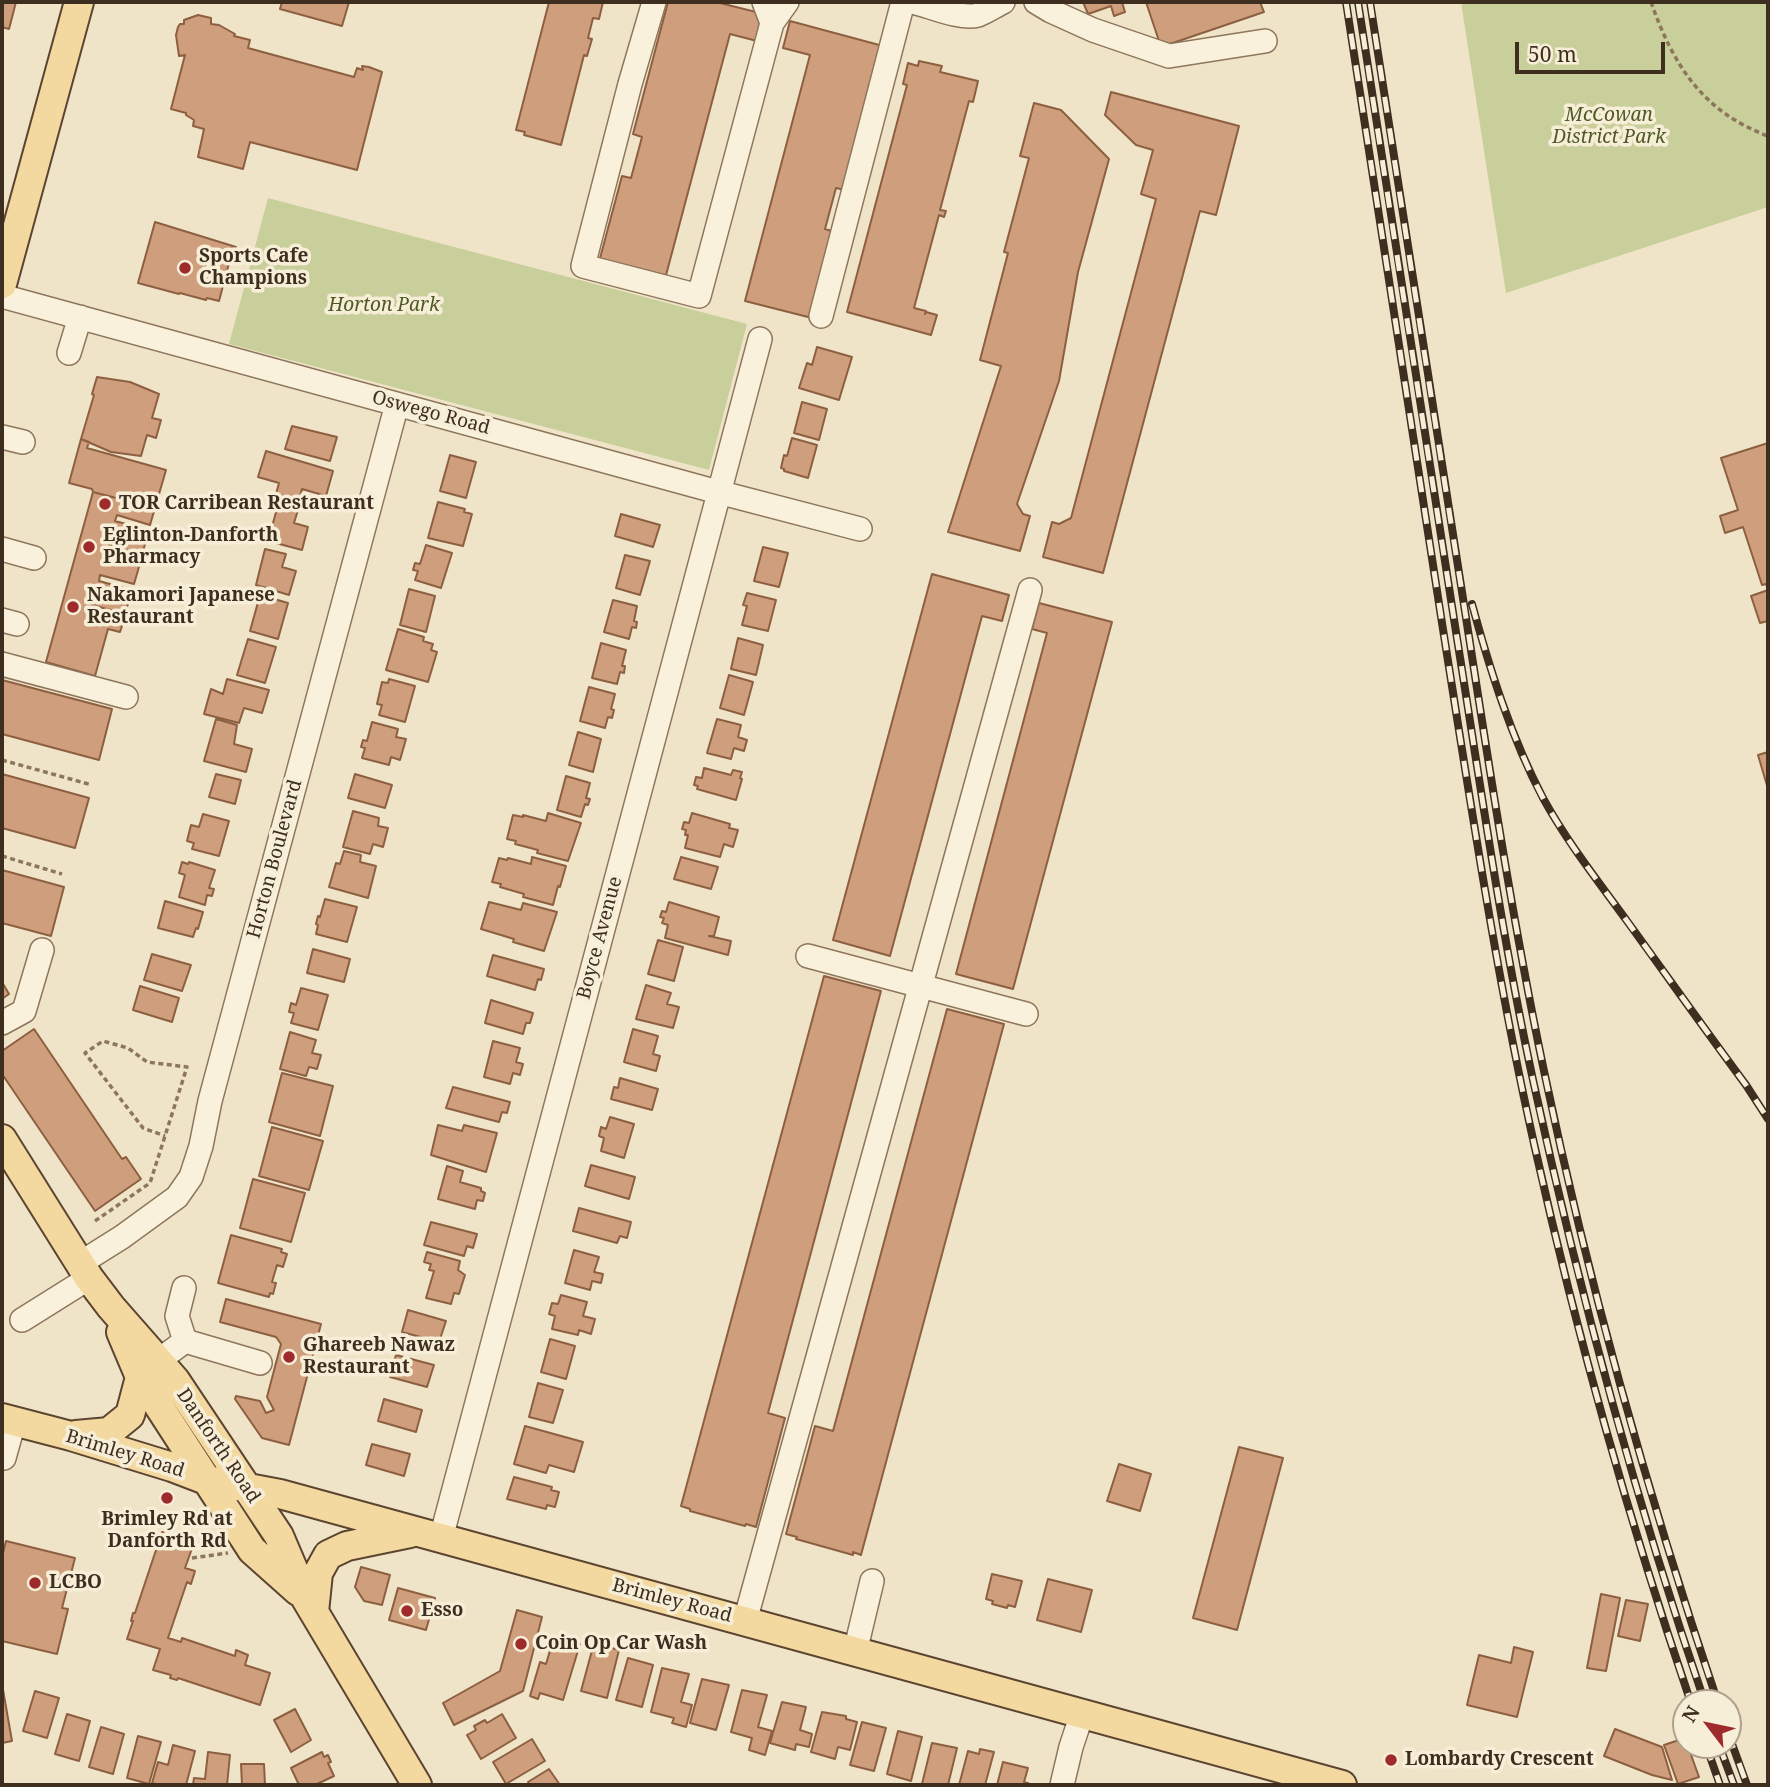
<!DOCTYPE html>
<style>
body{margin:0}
#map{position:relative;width:1770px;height:1787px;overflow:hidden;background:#f0e4c8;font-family:"Noto Serif",serif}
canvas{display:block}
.frame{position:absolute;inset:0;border:4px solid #3d2e20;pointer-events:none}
.north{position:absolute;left:1672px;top:1689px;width:70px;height:70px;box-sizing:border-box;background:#f7eed8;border:2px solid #ada18e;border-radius:50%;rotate:302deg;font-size:19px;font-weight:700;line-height:28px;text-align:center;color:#3d2e20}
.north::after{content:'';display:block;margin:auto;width:24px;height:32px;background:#9e2a2b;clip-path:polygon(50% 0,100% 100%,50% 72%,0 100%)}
.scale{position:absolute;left:1515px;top:42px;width:150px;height:32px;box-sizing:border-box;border:4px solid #3d2e20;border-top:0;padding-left:9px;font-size:21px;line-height:24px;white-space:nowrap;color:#3d2e20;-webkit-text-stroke:5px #f7eed8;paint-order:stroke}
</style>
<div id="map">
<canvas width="1770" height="1787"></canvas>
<div class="frame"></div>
<div class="north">N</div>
<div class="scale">50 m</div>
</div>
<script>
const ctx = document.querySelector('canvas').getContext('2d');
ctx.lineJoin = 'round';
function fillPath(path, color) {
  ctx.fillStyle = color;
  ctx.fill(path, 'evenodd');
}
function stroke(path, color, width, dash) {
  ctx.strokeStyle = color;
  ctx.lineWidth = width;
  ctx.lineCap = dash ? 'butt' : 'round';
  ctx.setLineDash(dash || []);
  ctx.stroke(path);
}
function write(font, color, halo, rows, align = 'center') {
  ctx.font = font + ' "Noto Serif",serif';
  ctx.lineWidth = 7;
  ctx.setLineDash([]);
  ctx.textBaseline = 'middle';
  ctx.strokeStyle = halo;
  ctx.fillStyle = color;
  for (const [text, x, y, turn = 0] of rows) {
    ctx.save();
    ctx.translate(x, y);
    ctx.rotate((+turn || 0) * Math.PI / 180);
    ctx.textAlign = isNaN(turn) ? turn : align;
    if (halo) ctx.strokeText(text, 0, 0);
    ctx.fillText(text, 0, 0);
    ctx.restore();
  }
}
fillPath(new Path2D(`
 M1461,2H1768V207L1506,293Z
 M268,198L747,324L709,470L229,344Z`), '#c9cf9b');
const building = new Path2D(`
 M2,2H16L9,29L2,27Z
 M282,2H349L342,26L280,9Z
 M549,2H603L599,19L593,18L588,38L592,39L587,56L584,55L561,145L524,135L525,132L516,130Z
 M668,2H716L764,14L757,41L730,34L665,279L599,262L622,176L631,178L642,137L633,134Z
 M1083,2H1122L1125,12L1114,16L1111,6L1088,14Z
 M1146,2H1260L1264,12L1161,47Z
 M198,15L211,18V24L219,25L235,34L234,36L250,40L248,48L354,77L357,68L363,70L362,66L369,67L382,72L357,170L250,142L243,169L198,157L204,129L193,126L194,120L186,115V113L171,109L185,55L179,56L176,35L178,27L180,24H184V20Z
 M790,21L883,46L845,190L836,188L825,229L835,232L812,318L745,301L810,55L783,48Z
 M919,61L942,66L940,72L978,81L973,102L969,101L940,210L946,211L944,217L939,215L914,308L926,311L925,314L926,312L937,315L931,335L847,312L907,85L903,84L908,63L918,66Z
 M1111,92L1239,126L1216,215L1200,211L1103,573L1043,557L1052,522L1059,524L1071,518L1156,199L1141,194L1153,150L1136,145L1105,115Z
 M1034,103L1061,110L1109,159L1078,272L1059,381L1017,504L1023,514L1030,516L1020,551L948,532L1001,366L980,360L1008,253L1004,252L1029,158L1020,156Z
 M155,222L236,247L235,253L232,252L219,301L207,298L206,300L180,293L179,294L138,283Z
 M817,347L852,357L839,400L799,388L807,363L812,365Z
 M97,377L130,382L159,394L152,418L161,420L156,438L147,435L141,456L111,452L81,439L94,395L92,394Z
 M802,402L827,409L819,440L794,433Z
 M292,426L337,437L330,461L285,449Z
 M792,438L817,445L808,478L784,471V469L781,468L784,455L787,456Z
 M81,439L89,442L87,448L166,470L155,508L93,492L92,489L69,483Z
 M1768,443V590L1766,584L1762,585L1743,527L1725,533L1720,516L1738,510L1721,458Z
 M266,451L333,471L326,496L302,489L299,500L276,494L279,483L258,477Z
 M450,455L476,462L466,498L440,491Z
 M93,492L155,508L150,525L117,515L115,521L149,530L142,555L109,545L107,551L141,560L134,584L100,575L99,581L132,590L125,614L92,605L91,610L124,620L120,632L108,629L95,676L46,662Z
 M438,502L465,509L464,512L472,514L463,546L428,538Z
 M278,505L298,510L294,523L308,527L302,550L268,541Z
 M621,514L660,525L653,547L615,536Z
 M426,545L452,553L441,588L415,580L418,571L413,570L415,563L420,564Z
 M763,547L788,553L779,587L754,581Z
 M265,549L286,554L282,567L296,571L289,595L256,585Z
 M625,555L650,561L640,595L616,588Z
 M932,574L1009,595L1002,621L982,616L890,956L833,940Z
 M409,589L435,596L426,632L400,625Z
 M1768,590V621L1760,623L1751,596Z
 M747,593L776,600L768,631L742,625L747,606L743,605Z
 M260,595L288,603L278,639L250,631Z
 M613,600L637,606L634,621L637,622L636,628L632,627L629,639L604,632Z
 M1039,603L1112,622L1013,989L956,974L1047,633L1032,629Z
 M398,629L424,637L423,641L433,644L431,650L437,652L428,682L386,670Z
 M738,638L763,645L756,675L731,669Z
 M248,639L276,647L265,683L237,675Z
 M601,643L626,650L622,666H625L624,673L620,672L617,684L592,678Z
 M729,675L753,682L744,715L720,708Z
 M227,679L269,690L262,713L244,708L239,723L204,714L211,689L223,694Z
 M389,679L415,686L405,722L379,715L382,705L377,704L382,682L388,683Z
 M2,680L112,709L99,760L2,734Z
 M589,687L615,694L611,709L614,710L612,718L608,717L605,728L580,721Z
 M216,719L237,725L234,744L252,749L246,772L204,761Z
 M717,719L741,725L738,737L747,740L744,751L734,748L731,759L707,753Z
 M372,722L398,729L396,737L406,739L400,760L391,757L389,765L362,758L365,748L361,747L363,740L367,741Z
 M578,732L601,739L593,772L569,765Z
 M1768,752V789L1758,755Z
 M704,768L731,775L733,770L742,772L740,778L742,779L736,800L697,789L698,786L694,785L696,777L702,778Z
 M2,774L89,798L75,848L2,828Z
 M216,774L241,780L235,804L209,797Z
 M355,774L392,785L385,808L348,798Z
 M566,776L590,783L586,798L590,799L588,805L585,804L581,817L557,810Z
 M353,811L379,818L378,826L388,828L383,847L373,844L370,854L343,847Z
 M548,813L581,823L568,861L537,853L538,850L515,844L516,841L507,839L513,815L523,817V815L546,821Z
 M692,813L730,824L729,828L738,830L733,847L724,844L720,857L685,848L688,835H685L686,830L682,829L684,822L689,823Z
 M203,814L229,821L219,856L192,849L194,843L187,841L191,825L199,827Z
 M344,851L361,855L360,862L376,866L368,898L329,887L336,863L340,864Z
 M532,857L566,866L560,887L558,886L553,905L523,897L524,894L500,887L501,884L492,882L499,858L507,860L508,858L531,864Z
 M681,857L718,867L711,889L674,879Z
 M182,862L188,864L189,862L215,870L209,888L214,889L212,896L207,895L205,905L179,897L185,875L179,873Z
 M2,870L64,887L51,936L2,923Z
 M325,899L357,907L347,942L316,934L318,925L316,924L318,916L320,917Z
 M165,901L203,912L198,929L196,928L193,937L158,928Z
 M489,902L521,910L523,903L557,912L544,951L513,942L514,939L481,929Z
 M669,902L719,917L714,936H709L731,941L728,955L665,938L668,925L662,923L664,918L660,917L662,911L666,912Z
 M658,940L683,947L674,981L648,974Z
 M313,949L350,959L344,982L307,973Z
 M152,954L191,965L182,991L144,980Z
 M493,955L544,969L541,980L538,979L535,990L487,976Z
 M824,976L881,991L768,1413L785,1418L756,1527L746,1524L745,1526L690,1511V1509L681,1506Z
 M2,982L9,994L2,999Z
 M646,985L671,993L667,1004L679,1007L673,1028L636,1019Z
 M140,986L179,998L172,1022L133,1010Z
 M301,988L328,995L318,1030L291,1023L294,1013L289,1012L291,1003L296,1005Z
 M491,1000L533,1013L530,1023H526L523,1034L485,1023Z
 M947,1009L1004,1024L861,1555L853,1552V1555L796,1539L797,1537L786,1534L815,1426L833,1431Z
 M34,1029L122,1159L126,1157L141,1179L95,1211L2,1074V1051Z
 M633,1029L658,1036L653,1054L660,1056L656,1071L624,1062Z
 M290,1032L316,1040L312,1053L321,1055L317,1069L309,1067L306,1076L280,1069Z
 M493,1041L520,1048L516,1062L523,1064L520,1075L513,1073L510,1084L484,1077Z
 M282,1073L333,1086L320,1136L269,1122Z
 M620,1078L658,1089L652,1110L611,1099L614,1087L618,1088Z
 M453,1087L510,1102L507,1113L502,1112L499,1122L446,1108Z
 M610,1117L634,1124L624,1158L601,1151L604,1138L599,1136L601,1127L606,1129Z
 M438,1125L462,1131L464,1125L497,1133L486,1172L431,1155Z
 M272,1127L323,1141L309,1190L259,1176Z
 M591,1165L635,1177L629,1199L585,1186Z
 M447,1166L463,1171L460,1182L481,1188V1191L485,1193L483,1201L477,1200L475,1209L438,1199Z
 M253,1179L305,1193L291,1242L240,1228Z
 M579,1208L631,1222L627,1238L620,1236L617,1243L573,1231Z
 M431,1222L477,1234L473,1248L467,1246L464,1256L424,1245Z
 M231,1235L282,1249L281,1252L287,1254L283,1267L277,1265L272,1282L276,1283L273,1294L270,1293L269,1297L218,1283Z
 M574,1250L599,1257L594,1272L603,1274L601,1283L592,1281L590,1290L565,1283Z
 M427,1252L460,1261L458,1270L465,1275L459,1294L454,1293L451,1304L426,1298L434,1271L429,1270L431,1264L424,1262Z
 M561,1295L587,1302L583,1316L595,1319L591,1334L579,1330L578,1335L552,1329L555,1316L549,1314L552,1303L558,1304Z
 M226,1299L321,1324L289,1445L262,1438L235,1399L236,1396L260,1401L266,1413L274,1410L267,1397L281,1344L276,1337L220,1322Z
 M408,1310L446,1321L439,1342L402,1332Z
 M550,1339L575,1346L566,1379L541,1372Z
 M396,1355L434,1365L427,1387L390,1377Z
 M538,1383L563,1390L553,1423L529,1417Z
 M384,1399L422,1410L416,1432L378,1421Z
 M525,1426L583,1442L574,1472L549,1465L546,1473L514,1464Z
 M372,1444L410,1454L404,1476L366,1465Z
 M1239,1447L1283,1458L1237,1630L1193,1618Z
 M1119,1464L1151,1474L1140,1511L1107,1501Z
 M514,1477L552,1487L551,1490L559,1492L555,1507L547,1505L546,1509L507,1499Z
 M162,1532L194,1543L185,1568L195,1571L191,1584L187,1582L168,1638L181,1642L182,1638L235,1656L236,1650L248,1655L245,1665L270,1673L260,1705L178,1678L177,1680L170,1678L171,1675L153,1670L160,1649L127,1639L133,1621H131L133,1613H135Z
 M6,1541L75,1558L62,1608L68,1609L57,1654L2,1641V1557Z
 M361,1567L390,1575L382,1605L364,1601L355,1587Z
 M992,1574L1022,1581L1015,1607L1008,1605L1007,1608L992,1604L993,1601L986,1599Z
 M1048,1579L1092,1590L1081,1632L1037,1620Z
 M398,1588L435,1598L426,1630L389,1620Z
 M1601,1594L1620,1598L1606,1671L1587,1668Z
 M1626,1600L1648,1604L1640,1641L1618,1636Z
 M517,1610L542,1617L523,1691L454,1725L443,1703L500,1671Z
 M554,1637L580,1644L563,1700L540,1693L538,1699L530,1696L540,1662L546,1664Z
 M594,1643L619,1650L607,1698L581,1691Z
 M1514,1647L1533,1652L1517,1717L1467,1705L1479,1655L1511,1663Z
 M628,1658L653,1665L642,1707L616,1700Z
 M662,1668L689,1674L681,1702L692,1705L686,1727L672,1723L674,1718L651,1712Z
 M702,1679L729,1685L716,1730L690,1723Z
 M2,1684L12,1741L2,1743Z
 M742,1690L767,1695L758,1727L772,1731L765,1755L749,1750L752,1738L731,1732Z
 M35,1691L59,1698L47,1738L23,1731Z
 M782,1702L806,1707L800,1730L812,1734L809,1747L796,1744L795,1750L770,1743Z
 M295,1709L311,1740L291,1752L274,1720Z
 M822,1712L846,1716V1719L857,1722L850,1750L838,1747L835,1759L811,1752Z
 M67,1714L90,1721L79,1761L55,1754Z
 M502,1714L516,1738L481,1759L467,1735L476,1730L474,1726L485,1720L487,1723Z
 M862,1722L886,1728L874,1771L850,1765Z
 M101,1727L124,1734L113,1774L89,1767Z
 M1615,1729L1662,1747L1672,1780L1652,1775L1604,1756Z
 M898,1731L922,1737L911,1781L887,1774Z
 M138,1736L161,1742L149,1784L127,1778Z
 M1685,1738L1699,1777L1678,1784L1664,1745Z
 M532,1739L545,1761L506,1784L493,1762Z
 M932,1743L957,1748L948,1785L922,1784Z
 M173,1745L195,1751L186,1785H159L152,1783L158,1762L168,1765Z
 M980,1749L994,1752L985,1785H959L968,1751L979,1754Z
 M208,1752L230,1755L227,1785H193L194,1778L205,1779Z
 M322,1752L324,1757L328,1755L331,1762L328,1763L334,1776L315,1785H299L291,1768Z
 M1003,1762L1028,1768L1024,1782L1028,1783V1785H997Z
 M241,1764H264L265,1785H242Z
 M549,1769L560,1785H530L528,1782Z`);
fillPath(building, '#cf9f7d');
stroke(building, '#8d5f41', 2);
const minor = new Path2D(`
 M654,2L630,84L583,266L699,296L772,23
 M764,2L772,23L787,2
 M913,2C930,6 961,20 978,15C986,12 995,6 1003,2
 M1036,2L1051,11L1093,30L1169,56L1265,41
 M2,296L718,492L860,529
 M821,316L903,2
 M69,353L80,317
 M2,437L23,442
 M2,549L34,558
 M2,620L17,624
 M2,664L126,697
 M808,956L1026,1014
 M2,1023L24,1011L42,950
 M79,1264L122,1237L177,1197L191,1177L201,1146L210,1101L397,404
 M184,1288L177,1316L185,1341
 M22,1320L89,1278
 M158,1361L185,1341L260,1363
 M4,1458L14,1422
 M441,1538L760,339
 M745,1621L1030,590
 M855,1652L872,1581
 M1062,1785L1071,1747L1082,1714`);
const major = new Path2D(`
 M2,284L79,2
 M2,1139L89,1278L111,1307L175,1380L279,1536L305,1597L417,1785
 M121,1332L140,1377L252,1550L298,1591
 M2,1418L71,1436L172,1467L206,1480L280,1494L1342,1785
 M76,1435L109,1432L130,1415L140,1377
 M314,1612L318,1573L328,1555L347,1546L410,1533`);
stroke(minor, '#8d765c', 26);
stroke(major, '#5b4430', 32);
stroke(new Path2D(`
 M1651,2C1673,65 1703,112 1768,136
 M2,760L92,785
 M2,856L62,874
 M95,1221L150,1183L187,1067L147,1062L128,1048L103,1041L85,1053L143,1128L165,1136
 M192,1558L228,1553`), '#8d765c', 3.5, [5, 3.5]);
stroke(minor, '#faf1dc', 23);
stroke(major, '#f3d9a0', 28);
const rail = new Path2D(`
 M1346,2C1378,209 1410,416 1442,623C1470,799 1496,975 1535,1148C1577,1336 1629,1521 1691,1703
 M1358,2C1390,212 1423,422 1456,632C1480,782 1501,932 1533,1080C1579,1291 1635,1499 1705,1703
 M1370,2C1402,209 1434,416 1467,624C1490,773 1513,923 1544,1071C1589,1286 1648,1496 1718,1703
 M1472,604C1490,670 1511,737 1543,798C1567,842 1598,881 1627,921C1667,976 1706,1031 1746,1085L1768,1119
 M1728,1733L1747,1785
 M1706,1745L1720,1785
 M1719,1745L1734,1785`);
stroke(rail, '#3d2e20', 8);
stroke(rail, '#f7eed8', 5, [16]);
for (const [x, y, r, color] of [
 [185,268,7,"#9e2a2b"],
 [105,504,7,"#9e2a2b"],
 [89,547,7,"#9e2a2b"],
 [73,607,7,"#9e2a2b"],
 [289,1357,7,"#9e2a2b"],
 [167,1498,7,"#9e2a2b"],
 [35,1583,7,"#9e2a2b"],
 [407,1611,7,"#9e2a2b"],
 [521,1644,7,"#9e2a2b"],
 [1391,1760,7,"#9e2a2b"]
]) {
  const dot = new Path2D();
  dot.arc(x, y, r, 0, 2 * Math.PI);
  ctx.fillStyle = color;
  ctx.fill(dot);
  stroke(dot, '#f7eed8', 2.5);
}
write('italic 19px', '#4d5a26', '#f7eed8', [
 ["McCowan",1609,116],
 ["District Park",1609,138],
 ["Horton Park",384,306]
]);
write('bold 19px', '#3d2e20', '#f7eed8', [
 ["Sports Cafe",199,257],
 ["Champions",199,279],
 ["TOR Carribean Restaurant",119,504],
 ["Eglinton-Danforth",103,536],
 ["Pharmacy",103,558],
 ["Nakamori Japanese",87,596],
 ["Restaurant",87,618],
 ["Ghareeb Nawaz",303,1346],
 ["Restaurant",303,1368],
 ["Brimley Rd at",167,1520,"center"],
 ["Danforth Rd",167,1542,"center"],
 ["LCBO",49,1583],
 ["Esso",421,1611],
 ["Coin Op Car Wash",535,1644],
 ["Lombardy Crescent",1405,1760]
], 'left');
write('19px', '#3d2e20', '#f7eed8', [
 ["Oswego Road",431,413,15],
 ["Horton Boulevard",275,859,-75],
 ["Boyce Avenue",600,938,-75],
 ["Danforth Road",218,1446,56],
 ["Brimley Road",125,1454,17],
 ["Brimley Road",672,1601,15]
]);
</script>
